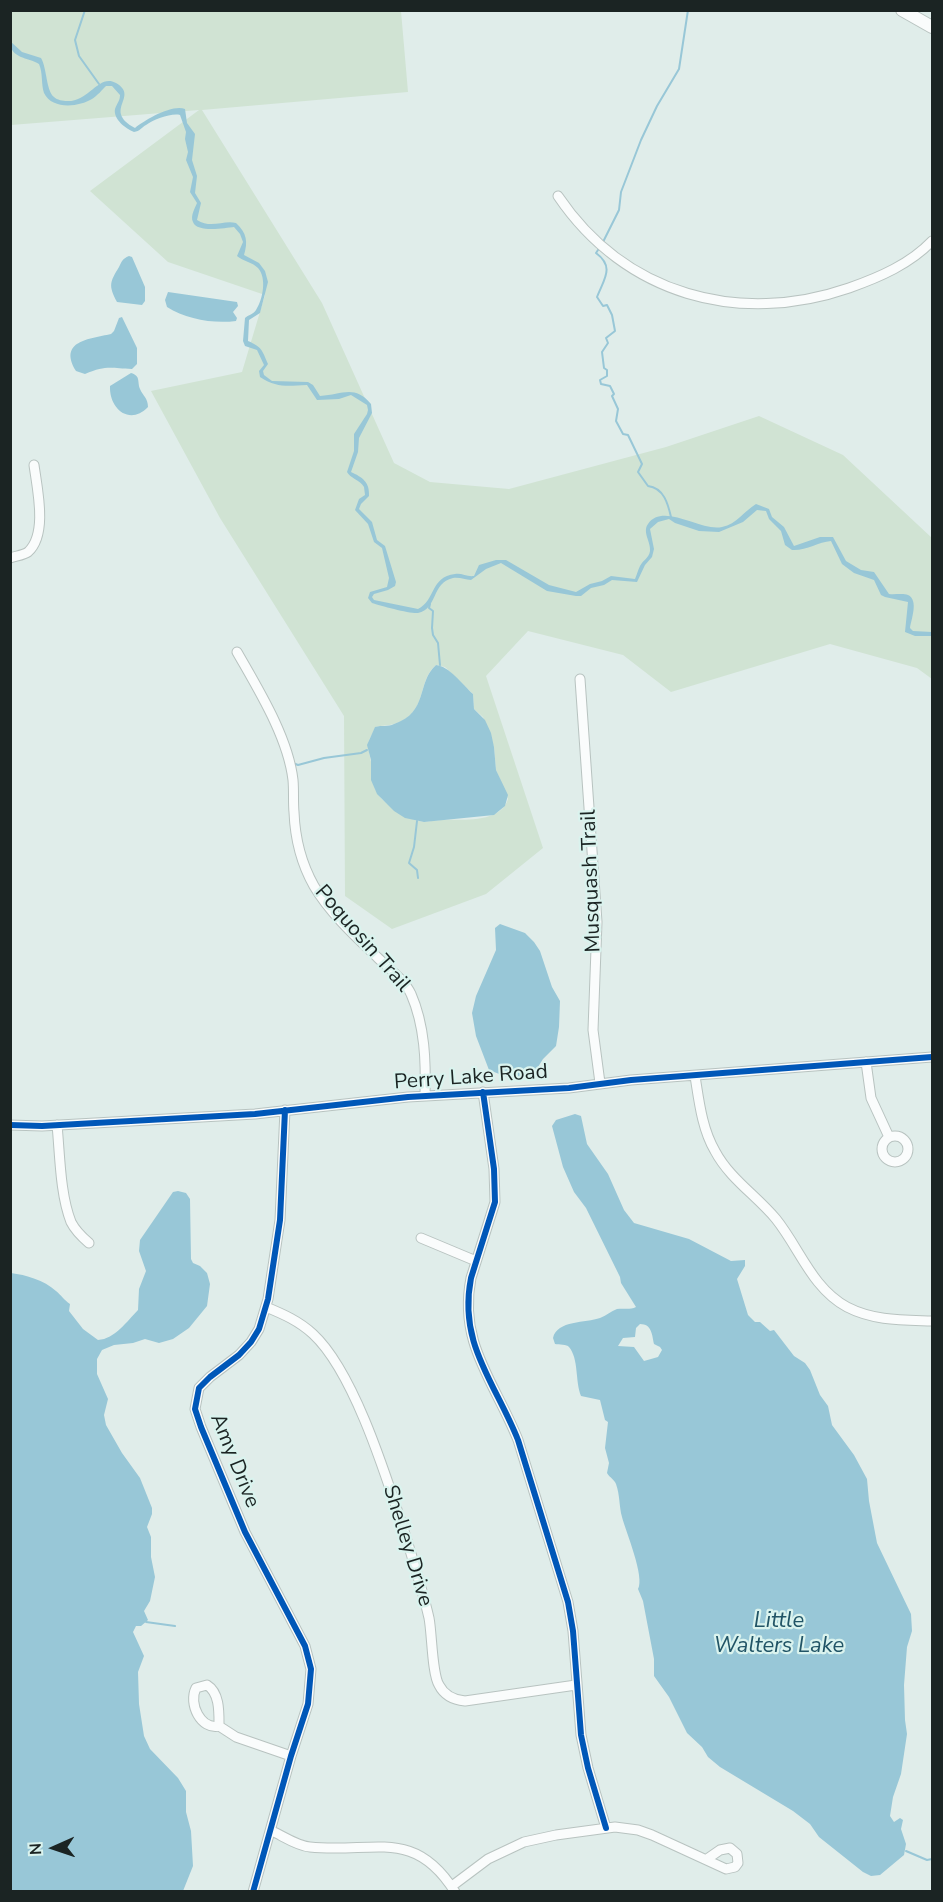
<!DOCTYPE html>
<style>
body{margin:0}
#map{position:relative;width:943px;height:1902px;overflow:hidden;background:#e0edea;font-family:"Nunito Sans",sans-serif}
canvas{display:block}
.frame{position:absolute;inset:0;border:12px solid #1b2423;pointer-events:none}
.north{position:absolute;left:24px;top:1818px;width:60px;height:60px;-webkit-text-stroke:4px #daf3ee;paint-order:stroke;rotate:267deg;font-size:16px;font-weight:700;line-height:24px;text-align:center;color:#1b2423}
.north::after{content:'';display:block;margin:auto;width:21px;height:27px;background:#1b2423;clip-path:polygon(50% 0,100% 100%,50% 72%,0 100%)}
</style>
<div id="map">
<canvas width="943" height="1902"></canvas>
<div class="frame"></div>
<div class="north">N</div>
</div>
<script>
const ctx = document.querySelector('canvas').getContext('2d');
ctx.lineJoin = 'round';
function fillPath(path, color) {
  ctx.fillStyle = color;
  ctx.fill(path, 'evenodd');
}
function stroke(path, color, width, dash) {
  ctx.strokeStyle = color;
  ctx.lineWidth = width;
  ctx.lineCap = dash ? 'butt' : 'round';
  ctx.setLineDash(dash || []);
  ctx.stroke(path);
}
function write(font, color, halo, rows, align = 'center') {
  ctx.font = font + ' "Nunito Sans",sans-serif';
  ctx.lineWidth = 4.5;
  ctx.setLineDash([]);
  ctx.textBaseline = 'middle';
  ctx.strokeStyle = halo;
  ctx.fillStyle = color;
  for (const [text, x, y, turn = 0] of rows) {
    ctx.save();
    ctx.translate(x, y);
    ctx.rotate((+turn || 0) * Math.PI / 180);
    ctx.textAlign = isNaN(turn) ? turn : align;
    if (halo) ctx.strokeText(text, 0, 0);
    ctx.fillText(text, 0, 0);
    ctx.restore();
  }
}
fillPath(new Path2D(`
 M11,11H401L408,92L202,110L322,303L394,463L430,482L509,489L666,447L759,416L843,455L932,538V679L917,668L830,644L671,692L623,655L528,631L486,676L543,848L486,894L392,929L345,896L344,716L220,518L151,391L242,372L265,295L168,262L90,191L199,110L11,125ZM436,665L445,667L473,694L474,709L483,717L494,747L496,770L508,799C500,824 462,819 442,820C434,820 426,823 419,821C411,820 384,803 380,797C371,786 372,774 371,762C368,743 365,746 376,727C382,725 388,726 394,724C429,713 416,682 436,665Z`), '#d0e3d3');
fillPath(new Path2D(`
 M10,41L22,52L41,58C47,68 46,91 54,97C57,100 63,101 67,101C89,102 99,73 116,83C140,97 102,110 135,128C145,120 172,104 185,109L187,123L195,134L192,160L197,176L195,193L201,203L197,220C211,229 223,220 236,223C247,233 248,242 244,255L259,263L265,271L268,282L260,313L249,320L248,341C262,347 262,350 268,364L263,371L264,375L272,381L308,382L313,385L320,396C342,395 354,384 371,404L372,413L359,438L358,452L351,472C362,477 370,482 369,496L361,504L359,509L372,522L377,540L385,546L396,582L395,586L388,590L374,594L372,597L374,600L418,609C436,600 430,577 455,574C462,573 467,577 474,576L479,565L496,560H506L549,585L576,592L590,584L602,581L611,576L635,579C637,574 638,570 640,566C643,560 649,558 650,551C651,542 642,532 648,524C663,502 701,532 722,527C737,524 744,511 756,504L769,509L772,517L784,527L794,546L820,537H833L846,561L861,570L874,572L889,594C894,595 903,593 908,595C919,600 911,620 910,628L913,631L932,632V636H915L905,632L908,602L885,597L881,595L874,580L854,573L842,564L831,541C818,542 806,551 792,550L785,545L781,531L769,519L766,511L757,510L743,522L719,532L699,531L675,523L669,519L658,522L650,529L654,549L652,557L645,565L637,582L612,580L604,585L591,588L581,596H576L547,591L501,563L486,569L471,580C465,580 460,577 453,578C431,583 438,609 418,613C411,614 381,606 372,603L368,598L370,592L387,587L389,578L382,548L374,542L368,524L355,510L359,499L365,495L364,487C360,480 350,478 347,472L354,451V434L367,414L368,410L367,405L351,395L339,399L317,400L307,385C287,386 277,388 260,377L259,371L264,365L257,350L245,346L243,341L245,318C248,315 254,314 256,310C263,299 267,278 258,268C252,262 243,261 237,256L243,242L240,234L234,227C225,228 197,233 193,222C190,216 195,208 197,203L190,192L193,177L186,160L188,152L185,139L186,132L180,115C171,113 155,119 146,125C141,128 140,131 134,132C126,129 113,119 115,109C117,103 120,101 120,95L112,86H106C102,90 97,96 92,99C79,107 52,110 44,93C41,84 43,73 39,64C28,57 10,59 10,41Z
 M129,256L132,257L145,287V301L142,305L117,302C108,285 110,282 119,267C122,261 122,259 129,256Z
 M168,292L237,302L238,306L233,312L237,318L236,321C213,324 186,319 167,307L165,300Z
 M122,317L137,348V364L132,369C110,368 106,365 85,374L76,371C58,341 89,339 111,334L114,331L119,318Z
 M131,373C141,376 137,381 140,389C143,396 148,398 148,407C130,426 109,409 110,386Z
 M436,665C449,666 463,685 473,694L474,709L485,720L491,733L494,747L496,770L508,795L505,806L494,815L424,822L405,818L394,811L377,794L371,780V760L367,745L375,727C382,725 388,727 394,724C429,712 416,683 436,665Z
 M500,924L525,933L534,942L540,951L552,987L560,1001L559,1027L556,1046L543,1059L533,1075L517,1081L489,1070L476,1036L472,1013L476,996L496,950L495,928Z
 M575,1114L581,1116L587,1144L608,1174L624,1210L634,1223L689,1239L731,1261L745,1260V1266L737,1279L748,1315L755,1322H760L770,1331L774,1330L794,1356L805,1363L810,1370L820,1395L828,1406L832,1425L854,1455L867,1479L869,1501L877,1543L911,1614L912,1631L907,1647L904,1685L905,1720L907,1734L901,1774L893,1797L890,1816L894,1822L900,1818L903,1820L901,1829L906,1844L904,1855L880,1875L871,1876L863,1872L819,1837L810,1824L793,1811L720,1767L708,1757L702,1747L687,1733L669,1697L654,1676V1659L643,1601L638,1589C645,1577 626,1532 622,1517C619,1506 620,1495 616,1484C614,1479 610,1478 607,1473L609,1463L605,1448L608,1422L605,1420L600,1400L581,1396C575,1381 579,1359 569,1347C567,1344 559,1345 555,1344L553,1338C557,1320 586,1323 600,1318C606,1316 611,1311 617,1309C624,1308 630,1310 636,1307L621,1283L620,1277L586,1208L574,1192L563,1167L552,1126L556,1120ZM640,1324C652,1324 652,1335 654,1344L660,1347L662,1350L658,1357L644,1361L634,1347L618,1346L623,1338L635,1337L636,1328Z
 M178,1191L186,1193L190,1199L191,1259L193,1263L200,1266L207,1273L210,1284L207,1306L189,1328L173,1339L159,1343L145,1339L133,1343L114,1345L102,1350L97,1359V1374L108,1399L104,1415L106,1425L122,1453L140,1478L152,1508V1514L147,1527L151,1537V1557L155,1577L150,1601L144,1611L148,1620L141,1626H136L133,1632L144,1656L138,1672L139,1704L144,1736L150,1749L178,1778L186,1791V1812L191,1831L193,1866L183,1891H11V1273C26,1275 44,1280 56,1291C61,1295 64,1300 70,1304L69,1311L83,1329L98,1340C115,1339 127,1321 138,1310L139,1289L146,1271L139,1251L140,1240L173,1192Z`), '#98c7d7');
stroke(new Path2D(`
 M85,10L75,40L79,56L99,84
 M603,242L619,210L621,192L641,140L657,106L679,69L688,10
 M600,247L596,253C615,267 604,279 597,297L603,306L607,305L612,315L615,331L606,338L608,343L602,352L604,368L607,370V376L600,380L601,384L610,386L614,394L612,396L618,409L616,421L623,434L628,435L642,464L638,472L648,486C664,488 668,504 671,517
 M430,604L429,608L433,611L432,628L433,635L438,643L440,665
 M293,763L298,765L324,758L361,753L367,750
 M417,821L414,847L409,863L417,870L418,878
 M146,1622L175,1626
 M906,1851L927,1860L932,1859`), '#98c7d7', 2);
const minor = new Path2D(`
 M558,196C625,295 739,326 849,288C880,277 910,264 932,241
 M10,558C16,556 24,555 28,552C48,534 37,488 34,465
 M237,652C258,689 288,737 293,780C294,791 293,802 294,812C295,838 301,863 314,886C330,913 354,935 377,957C388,968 404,979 411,994C425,1026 426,1062 425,1096
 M580,679L597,922L593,1030L600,1083
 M866,1062L871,1098L889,1137
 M695,1076C699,1101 702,1129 715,1151C730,1179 756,1195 776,1219C800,1249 812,1288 847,1307C874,1321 903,1320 932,1321
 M483,1092L494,1169L495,1202L471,1278C458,1344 495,1382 518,1440L568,1602L573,1631L581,1735L588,1768L606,1828
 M10,1125L42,1126L255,1114L408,1097L569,1088L631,1080L932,1057
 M57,1125C60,1155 60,1194 71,1222C75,1230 82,1237 89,1243
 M882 1149a13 13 0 1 1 26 0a13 13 0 1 1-26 0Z
 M421,1238L476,1261
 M266,1307C283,1314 299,1321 313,1334C354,1372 386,1476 404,1531C413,1560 422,1588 429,1618C432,1633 432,1674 439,1685C444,1695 454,1700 465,1701L576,1685
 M219,1726C201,1730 188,1704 196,1688L207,1685C220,1693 219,1713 219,1726L236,1737L291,1756
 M272,1831C283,1836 297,1846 310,1847C372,1854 414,1826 455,1892
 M452,1886L488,1859L524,1842L556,1835L615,1827L638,1830L652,1835L726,1869L735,1867L738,1863L737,1854L730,1848L720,1850L707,1859
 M253,1892L291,1756L308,1704L311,1669L305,1646L245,1532L201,1427L195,1409L199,1388L210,1377L239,1355L251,1342L259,1329L268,1299L280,1220L285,1110`);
const tertiary = new Path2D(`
 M902,10L932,27`);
stroke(minor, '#b8c3c0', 11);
stroke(tertiary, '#b8c3c0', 14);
stroke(minor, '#fafcfc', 9);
stroke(tertiary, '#fafcfc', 12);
stroke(new Path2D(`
 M483,1092L494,1169L495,1202L471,1278C458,1344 495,1382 518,1440L568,1602L573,1631L581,1735L588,1768L606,1828
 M10,1125L42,1126L255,1114L408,1097L569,1088L631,1080L932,1057
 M253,1892L291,1756L308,1704L311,1669L305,1646L245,1532L201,1427L195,1409L199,1388L210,1377L239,1355L251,1342L259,1329L268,1299L280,1220L285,1110`), '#0057b8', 6);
write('21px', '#1b2423', '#daf3ee', [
 ["Musquash Trail",592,881,-92],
 ["Poquosin Trail",362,939,49],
 ["Perry Lake Road",471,1078,-4],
 ["Amy Drive",234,1461,68],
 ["Shelley Drive",407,1546,73]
]);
write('italic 22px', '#215466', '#daf3ee', [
 ["Little",779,1622],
 ["Walters Lake",779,1647]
]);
</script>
